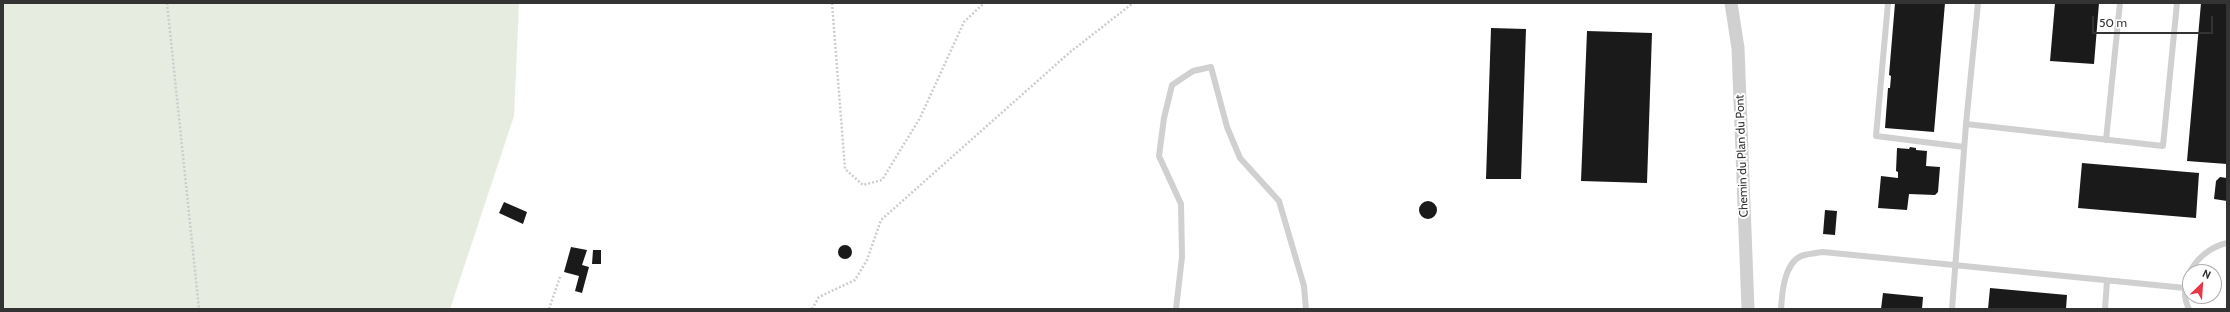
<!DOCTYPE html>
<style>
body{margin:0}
#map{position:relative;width:2230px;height:312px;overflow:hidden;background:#fff;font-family:Cabin,sans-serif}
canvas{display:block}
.frame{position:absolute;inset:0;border:4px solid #333;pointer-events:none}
.north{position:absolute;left:2182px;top:264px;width:40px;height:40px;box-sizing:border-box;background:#fff;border:1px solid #adadad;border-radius:50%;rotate:25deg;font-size:11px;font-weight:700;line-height:16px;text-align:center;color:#333}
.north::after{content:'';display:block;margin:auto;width:14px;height:18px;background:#e63946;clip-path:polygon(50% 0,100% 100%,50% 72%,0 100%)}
.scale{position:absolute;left:2092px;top:16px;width:121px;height:18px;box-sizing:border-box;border:2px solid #333;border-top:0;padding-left:5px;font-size:12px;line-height:14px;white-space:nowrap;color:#333;-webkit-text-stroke:3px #fff;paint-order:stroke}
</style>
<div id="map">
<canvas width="2230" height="312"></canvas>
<div class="frame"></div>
<div class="north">N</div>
<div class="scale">50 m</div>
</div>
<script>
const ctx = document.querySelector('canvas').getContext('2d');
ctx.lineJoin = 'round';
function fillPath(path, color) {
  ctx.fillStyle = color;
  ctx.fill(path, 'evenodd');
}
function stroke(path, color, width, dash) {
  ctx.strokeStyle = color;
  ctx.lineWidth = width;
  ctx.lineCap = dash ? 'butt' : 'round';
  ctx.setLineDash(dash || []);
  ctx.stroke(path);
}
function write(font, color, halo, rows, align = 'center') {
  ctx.font = font + ' Cabin,sans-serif';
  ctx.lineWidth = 4;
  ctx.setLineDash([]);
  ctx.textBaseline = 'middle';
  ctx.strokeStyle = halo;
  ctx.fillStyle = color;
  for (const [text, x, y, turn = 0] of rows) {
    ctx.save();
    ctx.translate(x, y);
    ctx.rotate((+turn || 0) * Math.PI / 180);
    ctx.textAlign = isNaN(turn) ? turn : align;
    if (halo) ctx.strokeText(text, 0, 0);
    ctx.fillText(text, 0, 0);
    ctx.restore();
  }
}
fillPath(new Path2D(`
 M3,3H519L514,116L450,309H3Z`), '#e6ecdf');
fillPath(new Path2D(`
 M1895,3H1945L1934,132L1885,128L1888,88H1890L1891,76L1889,75Z
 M2055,3H2099L2094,64L2050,61Z
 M2201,3H2227V164L2187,161Z
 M1491,28L1526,29L1521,179H1486Z
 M1587,31L1652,33L1647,183L1581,181Z
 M1910,147L1916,148V150L1927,151L1926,166L1940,167L1938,192L1935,195L1909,194L1907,210L1878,208L1881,176L1898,178V172L1896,171L1897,148L1909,149Z
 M2082,163L2199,173L2196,218L2078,208Z
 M2220,177L2227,178V201L2214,199L2216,181Z
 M1419 210a9 9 0 1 1 18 0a9 9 0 1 1-18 0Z
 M504,202L527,212L523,224L499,213Z
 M1825,210L1837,211L1835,235L1823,234Z
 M838 252a7 7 0 1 1 14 0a7 7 0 1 1-14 0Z
 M571,247L587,250L582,265L589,267L582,293L575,291L579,276L564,272Z
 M593,250H601V264H592Z
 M1990,288L2067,295L2066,309H1988Z
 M1883,293L1923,297L1922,309H1881Z`), '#1a1a1a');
stroke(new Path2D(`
 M167,3L199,309
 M832,3L845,169L863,185L882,180L920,118L964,22L984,3
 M549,309L560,277
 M812,309L819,297L855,280L867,260L881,220L1069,53L1133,3`), '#cdcdcd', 2.5, [2, 2]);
stroke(new Path2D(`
 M1888,3L1876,136L1964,147
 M1966,124L1978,3
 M2106,140L2120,3
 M1176,309L1182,257L1181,204L1159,156L1164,118L1172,85L1193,71L1211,67L1227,127L1240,158L1279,201L1304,286L1306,309
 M1781,309C1782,293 1784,264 1801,256C1808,254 1816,253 1823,252L2185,288
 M1952,309L1966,124L2163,146L2177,3
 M2105,309L2107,281
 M2189,309C2175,281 2199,249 2227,243`), '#d0d0d0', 6);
stroke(new Path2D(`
 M1731,3L1738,48L1748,309`), '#d0d0d0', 13);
write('12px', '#333', '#fff', [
 ["Chemin du Plan du Pont",1742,156,-92]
]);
</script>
